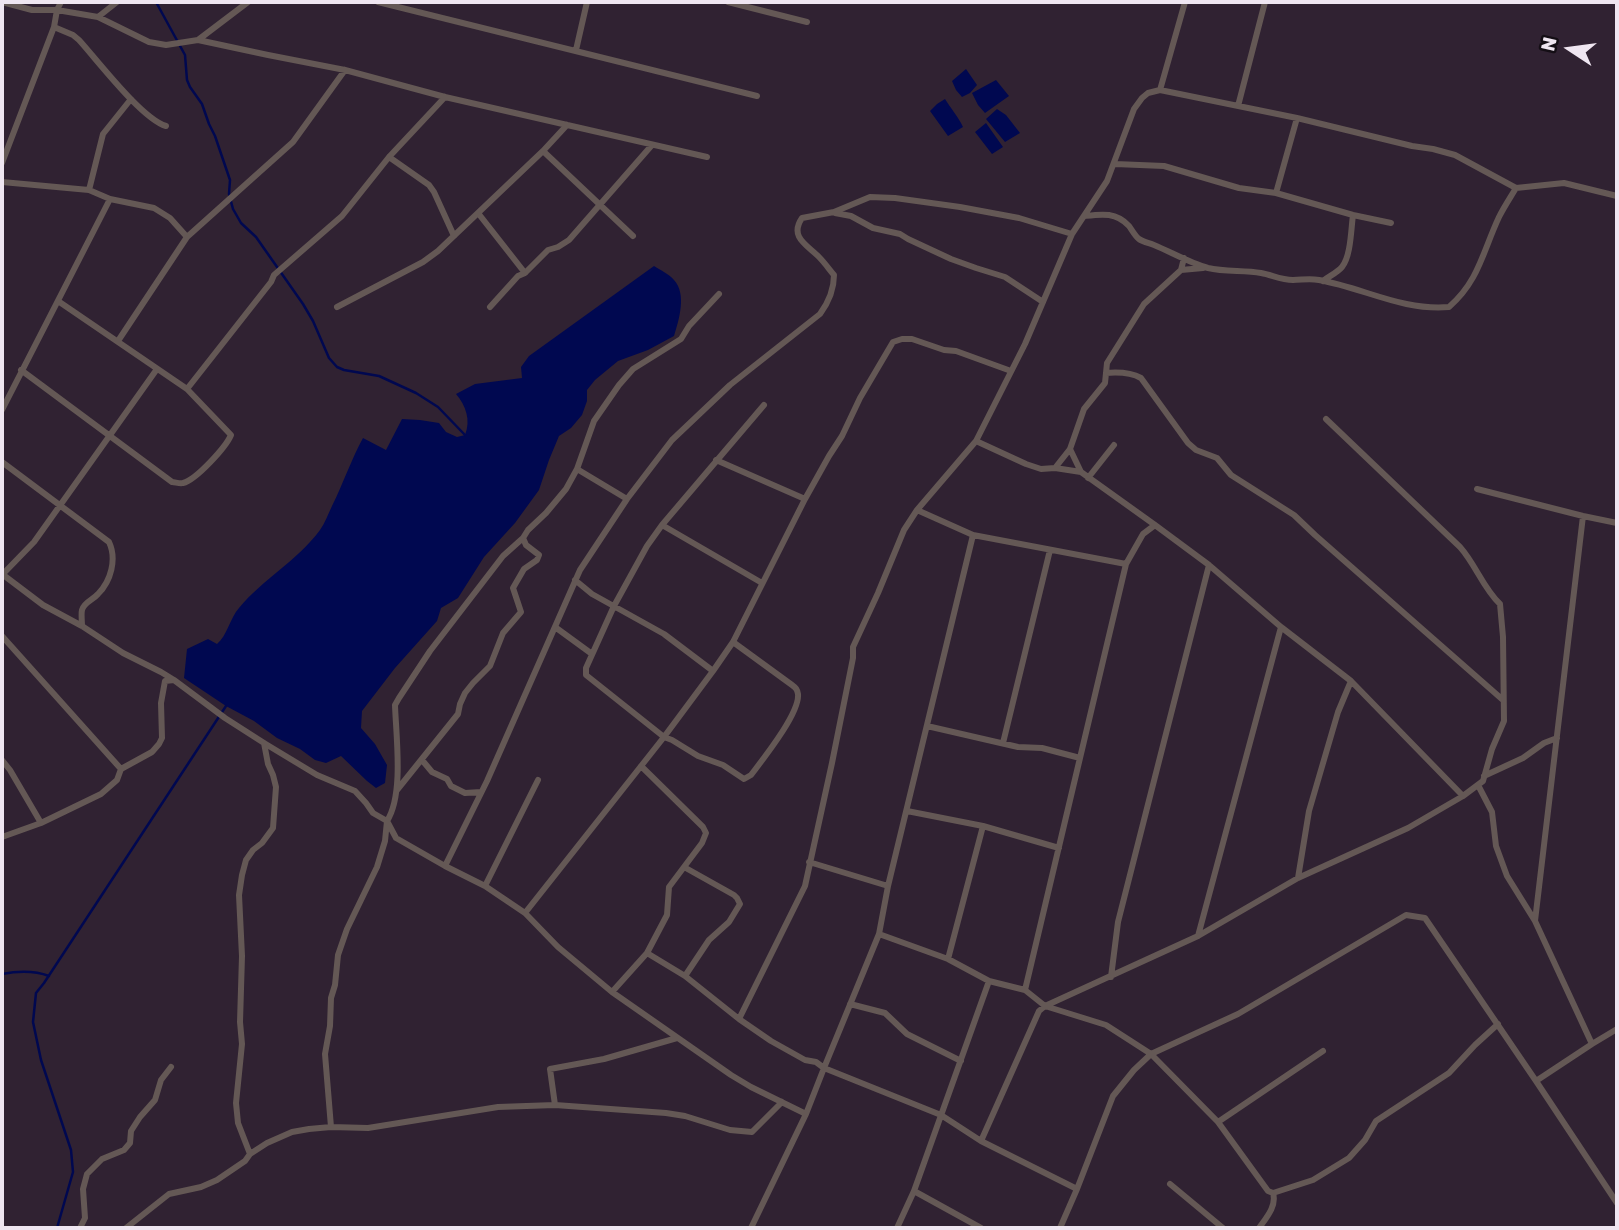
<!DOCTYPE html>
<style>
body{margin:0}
#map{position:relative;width:1619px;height:1230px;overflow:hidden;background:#302232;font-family:Rubik,sans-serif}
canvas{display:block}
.frame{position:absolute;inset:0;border:4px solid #efe6f1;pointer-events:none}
.north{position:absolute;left:1535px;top:14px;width:70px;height:70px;-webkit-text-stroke:5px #140e15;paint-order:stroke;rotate:283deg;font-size:19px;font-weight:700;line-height:28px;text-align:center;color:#efe6f1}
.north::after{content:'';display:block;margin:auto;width:24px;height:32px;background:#efe6f1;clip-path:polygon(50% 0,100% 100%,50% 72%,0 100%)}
</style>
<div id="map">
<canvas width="1619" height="1230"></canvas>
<div class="frame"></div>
<div class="north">N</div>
</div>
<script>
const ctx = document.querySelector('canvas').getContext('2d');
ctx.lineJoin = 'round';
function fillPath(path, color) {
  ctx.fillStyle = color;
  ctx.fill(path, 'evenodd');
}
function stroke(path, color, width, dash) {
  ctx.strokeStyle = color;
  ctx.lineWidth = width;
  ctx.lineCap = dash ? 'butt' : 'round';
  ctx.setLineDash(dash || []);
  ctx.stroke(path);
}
fillPath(new Path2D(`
 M966,69L977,85L970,93L962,97L956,90L952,81Z
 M996,80L1009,96L985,113L978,105L972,93Z
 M945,99C951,109 958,116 963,127L948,136L930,111L937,104Z
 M997,109L1006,115L1020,133L1005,142L986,119Z
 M986,123L1003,147L992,154L975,132Z
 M654,266C660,270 669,274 674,280C687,294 679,320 674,336L648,350L618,361L595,380L587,390V401L582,415L571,428L559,436L549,460L539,490L515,523L484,557L458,598L441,608L437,621L395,668L362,711L361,728L375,744L387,765L385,783L376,788L367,781L341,756L326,763L315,760L300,749L277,738L254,721L226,706L184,678L187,649L208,639L217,644C227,636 230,618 239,608C263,579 297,561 320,530C325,523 328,514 332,506C343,484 351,460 363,438L386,450L402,419L420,420L439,423L446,432L457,437L465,435C471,420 466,406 456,394L475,384L522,378L521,367L529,356Z`), '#000850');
stroke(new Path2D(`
 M156,2L185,55L187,80L190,87L202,104L209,124L215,136L230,180L229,194L233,209L241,223L256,237L303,304L313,321L329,358L337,367L344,370L379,376L416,393L438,407L465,435
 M2,974C18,971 33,970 49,976
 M57,1228L73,1172L71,1150L41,1060L33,1022L36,993L44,983L226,706`), '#000850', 2.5);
stroke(new Path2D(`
 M2,2L32,10H57L98,17L149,42L166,45L198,40L268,55L345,70L445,97L707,157
 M378,2L757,96
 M728,2L807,22
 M98,17L117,2
 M54,27L73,35L79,40C98,61 142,119 166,126
 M198,40L248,2
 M576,50L587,2
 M1160,90L1185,2
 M1238,106L1265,2
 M543,151L633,236
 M389,157L429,185L434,192L454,236
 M2,163L54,27L57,10L61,2
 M1115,164L1164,166L1239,188L1276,193L1353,215L1391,223
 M2,182L89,190L110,199L154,208L170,218L187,237
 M89,190L103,134L131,99
 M1276,193L1297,118
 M478,213L525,273
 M835,213L851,216L873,228L900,234L908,239L951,259L976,268L1005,277L1043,302
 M1085,216C1102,214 1116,212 1129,226C1132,230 1135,236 1139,239C1143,242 1149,243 1154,245C1171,252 1190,263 1208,268C1225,272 1244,270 1261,273C1272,275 1281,280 1293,280C1302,280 1309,278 1319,280C1364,288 1402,311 1449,307C1479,281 1483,251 1499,217C1504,207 1510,198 1516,188
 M1181,270L1203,268
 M1323,281C1329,276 1337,273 1342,267C1351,256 1351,229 1353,215
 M719,294L689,326L681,339L633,369L619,385L594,421L577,469L566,489L546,513L528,530L523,538L503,556L430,651L399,698L395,705C396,736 404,795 387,821L396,838L445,866L485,886L525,913L558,947L612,992L731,1075L751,1087L806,1114
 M337,307L423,262L438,251L543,151L567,125
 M490,307L518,276L525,273L548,250L558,247L569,240L652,145
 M118,341L187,237L293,142L345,70
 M21,370L172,482C175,482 180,484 183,483C196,480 226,447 231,435L187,389L58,301
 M1106,373C1118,372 1130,372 1141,378L1188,443L1196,450L1217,458L1231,475L1294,515L1315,535L1503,700
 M187,389L271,282L274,275L342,216L389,157L445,97
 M2,410L110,199
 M976,441L1026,464L1041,469L1055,468L1081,472L1155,525L1209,565L1281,627L1351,681L1463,796
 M1070,449L1081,472
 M716,460L805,499
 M2,462L109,542C117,559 111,581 98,594C93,600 84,602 82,610C81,614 82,621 82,626
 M1055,468L1070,449L1084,409L1105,383L1107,363L1144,304L1181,270L1184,258
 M577,469L627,499
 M1088,478L1114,445
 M1477,489L1583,516L1617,523
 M917,510L973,535L1126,564
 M1583,516L1535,921L1592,1044
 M662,525L762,583
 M2,574L43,605L82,626L123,653L161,672L174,680L225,718L264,743L317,775L355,791L366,803L373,813L387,821L385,841L377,867L347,929L338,955L335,985L331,998L330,1026L325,1054L331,1127
 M2,575L34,542L157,369
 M575,580L592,594L664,634L713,671
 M555,627L592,654
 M2,636L121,769
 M733,642L792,685C796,688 797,689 798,694C800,713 763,759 751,775L744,779L723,765L698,756L672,740L664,737L586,675V668L614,606L647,546L662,525L764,405
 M927,726L1018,747L1042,748L1080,758
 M1003,743L1050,550
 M2,760L10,770L41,823
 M422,760L432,772L447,779L451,786L465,793L481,792
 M1484,776L1523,758L1544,743L1557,738
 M1478,785L1492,812L1496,846L1507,876L1535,921
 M397,790L458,714L460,704L465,693L473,683L490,666L503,633L521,612L513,588L524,569L537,560L539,555L526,545L523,538
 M907,811L983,826L1059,848
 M2,837L41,823L101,794L117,780L121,769L152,752L159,744L162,738L161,703L165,681L174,680
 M809,862L888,886
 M445,866L487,781L580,570L627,499L672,440L730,385L820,314C828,303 834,289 834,275C829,269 824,262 819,257C807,245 789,237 802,218L834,212L870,197L895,198L960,207L1019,218L1072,234
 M684,867L734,895L737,898L740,904L729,922L709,940L685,976
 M1298,878L1309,811L1338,712L1351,681
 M485,886L538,780
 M525,913L664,737L713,671L733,642L805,499L829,456L842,436L860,398L893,342L902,339H912L944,350L956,351L1011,371
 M879,934L948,959L989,981L1025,990L1045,1006L1106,1025L1151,1054L1218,1122L1268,1191L1273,1193C1277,1206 1266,1218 1259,1228
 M1198,936L1281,627
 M647,953L685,976L739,1019L771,1041L805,1060L816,1062L824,1068L941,1115L981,1141L1077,1189
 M948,959L983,826
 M1111,977L1118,922L1209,565
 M1025,990L1126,564L1143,534L1155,525
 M612,992L647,953L667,915L669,887L702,843L706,833L703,827L641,766
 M850,1004L885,1013L907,1034L961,1061
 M739,1019L805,886L832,763L853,658V647L878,593L904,530L917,510L976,441L1025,344L1072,234L1107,181L1134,109L1142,98L1148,93L1160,90L1297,118L1412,146L1433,149L1455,155L1516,188L1564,183L1617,196
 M1536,1081L1592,1044L1617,1029
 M555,1105L550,1069L604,1059L677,1038
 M1218,1122L1323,1051
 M981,1141L1039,1011L1045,1006L1198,936L1298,878L1408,828L1463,796L1483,781L1492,749L1504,721L1503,637L1500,604C1483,588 1476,565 1460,547L1326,419
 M250,1154L238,1123L236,1103L242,1044L240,1022L242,956L239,895L242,875L246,860L253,850L262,843L273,828L276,787L273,775L268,764L264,743
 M1170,1184L1223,1228
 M914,1191L981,1228
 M1273,1193L1313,1180L1349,1158L1365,1140L1376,1121L1449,1073L1475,1045L1498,1024
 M80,1228L85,1218L83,1189L87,1174L102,1159L124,1150L130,1143L131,1131L140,1117L155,1100L161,1080L171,1067
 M126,1228L169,1194L201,1187L217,1180L245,1161L250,1154L267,1143L292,1132L309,1129L331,1127L368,1128L498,1107L555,1105L666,1113L685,1116L730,1130L752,1132L782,1102
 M751,1228L806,1114L824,1068L879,934L888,886L973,535
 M897,1228L914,1191L989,981
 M1060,1228L1077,1189L1113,1096L1134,1070L1151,1054L1238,1014L1406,915L1425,918L1536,1081L1617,1203`), '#645855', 6);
</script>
